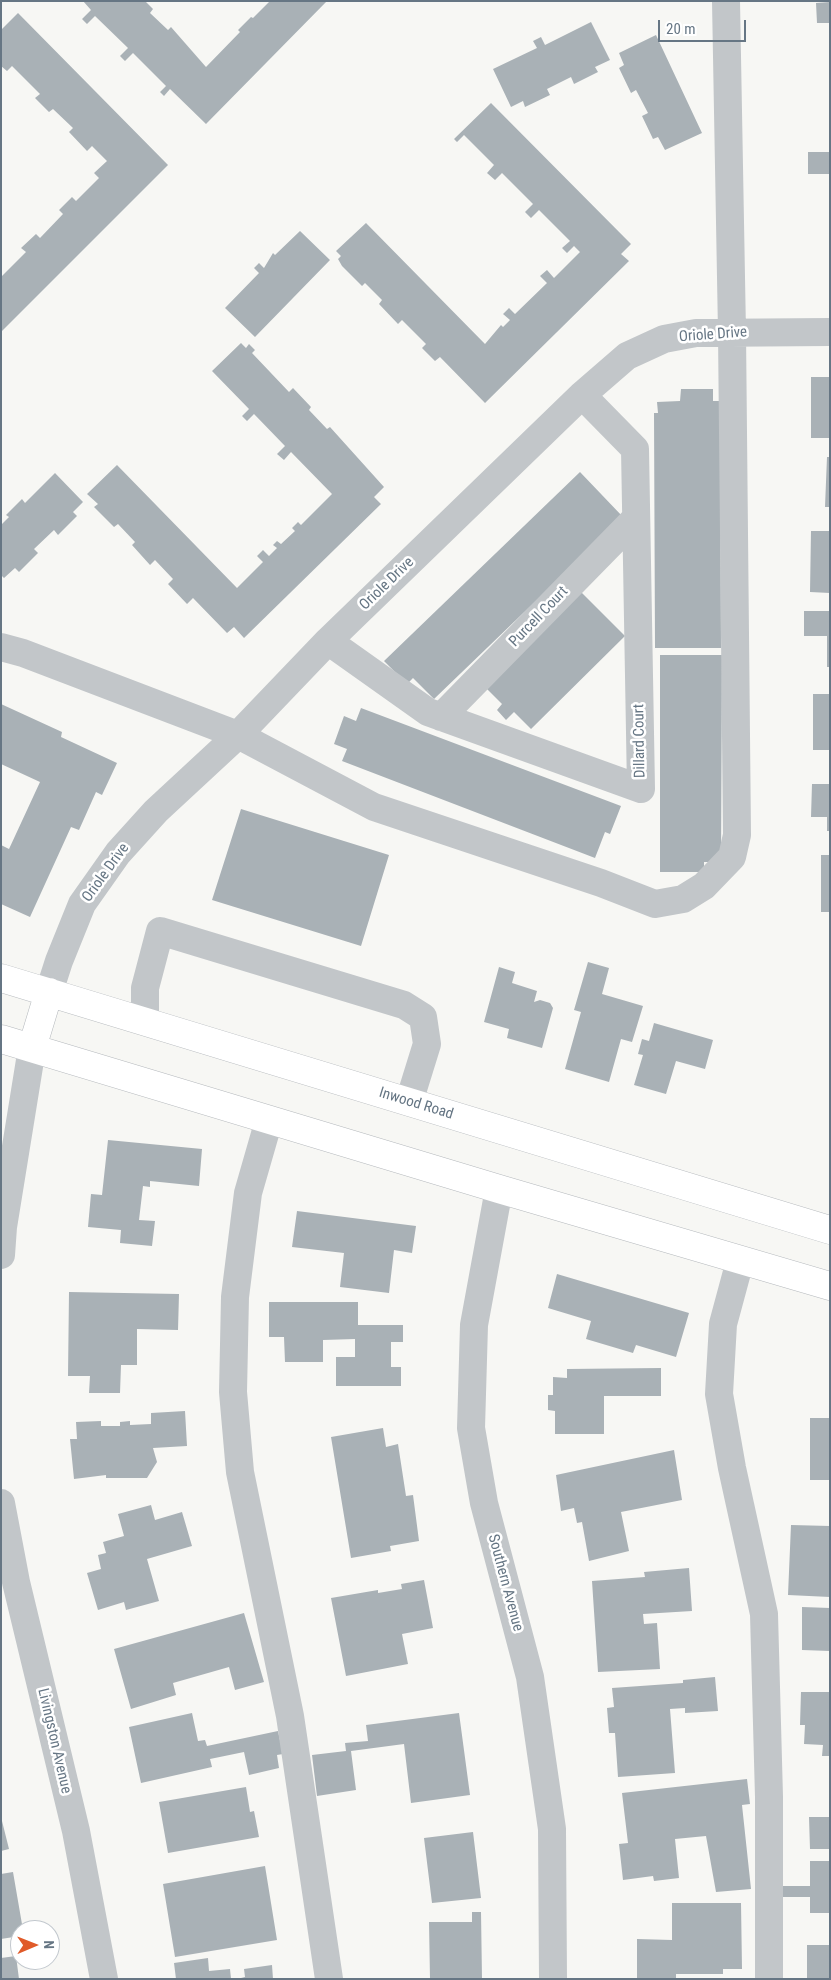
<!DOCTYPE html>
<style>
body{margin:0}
#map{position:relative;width:831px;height:1980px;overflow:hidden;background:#f7f7f4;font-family:"Roboto Condensed",sans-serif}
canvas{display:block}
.frame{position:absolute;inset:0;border:2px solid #667684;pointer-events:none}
.north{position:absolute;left:10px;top:1920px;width:50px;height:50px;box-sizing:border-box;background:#fff;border:1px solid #c2c8ce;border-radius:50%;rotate:89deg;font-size:14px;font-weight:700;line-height:20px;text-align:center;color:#667684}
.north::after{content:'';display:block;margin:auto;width:18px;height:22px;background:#e05b2a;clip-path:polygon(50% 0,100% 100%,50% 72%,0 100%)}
.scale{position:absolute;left:658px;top:20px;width:88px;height:22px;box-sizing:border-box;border:2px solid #667684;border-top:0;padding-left:6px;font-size:15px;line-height:18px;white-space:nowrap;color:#667684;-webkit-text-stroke:4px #fff;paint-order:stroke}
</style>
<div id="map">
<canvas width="831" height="1980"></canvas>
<div class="frame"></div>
<div class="north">N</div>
<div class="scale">20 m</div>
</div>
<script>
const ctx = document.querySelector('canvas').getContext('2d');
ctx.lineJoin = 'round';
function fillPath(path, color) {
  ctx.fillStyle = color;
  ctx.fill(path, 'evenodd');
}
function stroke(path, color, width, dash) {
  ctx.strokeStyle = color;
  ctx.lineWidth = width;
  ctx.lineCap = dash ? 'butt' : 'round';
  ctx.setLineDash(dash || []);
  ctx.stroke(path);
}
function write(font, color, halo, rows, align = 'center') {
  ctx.font = font + ' "Roboto Condensed",sans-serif';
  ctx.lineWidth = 5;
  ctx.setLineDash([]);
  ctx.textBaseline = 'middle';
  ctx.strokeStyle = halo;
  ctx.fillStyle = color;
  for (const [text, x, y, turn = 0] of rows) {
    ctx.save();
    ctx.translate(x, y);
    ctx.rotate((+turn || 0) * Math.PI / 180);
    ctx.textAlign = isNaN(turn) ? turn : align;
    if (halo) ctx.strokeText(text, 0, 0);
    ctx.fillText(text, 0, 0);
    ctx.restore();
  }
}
fillPath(new Path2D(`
 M83,1H145L153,9L150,13L168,30L171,27L206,67L240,32L238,30L251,17L253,18L270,1H327L206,124L170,89L164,96L160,92L166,86L133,53L125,61L120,56L128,48L95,16L87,24L82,19L91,10Z
 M830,2V23H817L816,3Z
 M18,13L168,165L1,332V277L26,252L21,248L36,234L40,238L63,214L59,210L72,197L76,201L99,178L94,173L107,161L92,146L87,151L69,132L73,128L53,109L49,112L35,98L40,94L12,66L7,71L1,66V30Z
 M591,22L610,60L595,67L598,72L574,84L571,77L547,89L550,95L525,107L523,101L511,107L493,69L537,48L533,41L541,37L545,45Z
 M656,35L702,133L665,150L658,137L653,139L642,116L648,113L636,90L631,93L619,68L624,65L619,53Z
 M491,103L631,244L621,254L629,261L485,403L440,357L435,361L422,348L426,344L402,320L398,324L379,304L382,300L365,283L362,286L342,266L338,259L341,256L336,251L366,223L485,344L501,325L503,327L510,320L503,314L509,308L515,314L547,283L540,276L547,270L554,278L580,252L574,246L567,253L562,248L570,241L539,210L531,218L525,212L533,204L502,173L495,180L487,173L494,165L464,135L457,142L454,139Z
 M808,152H830V174H808Z
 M300,231L330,260L255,337L225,308L259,273L254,268L259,263L264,268L273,253L275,255Z
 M241,343L246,348L249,344L255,350L252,353L289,392L293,388L311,407L309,410L327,429L330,427L384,487L374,497L381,504L244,638L234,627L227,633L193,598L187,604L168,584L173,579L155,560L150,565L132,545L135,542L118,524L114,527L94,507L98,504L87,494L117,465L237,588L263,562L257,556L263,550L269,556L277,548L273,545L277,541L281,544L295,531L292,528L298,522L301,525L332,494L291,452L284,460L277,454L285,446L254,414L247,421L242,416L249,409L212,371Z
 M811,377H830V438H811Z
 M681,389H713V401H720L721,648H655L654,413H658L657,402L680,401Z
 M827,457H830V507H825Z
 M580,472L623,517L434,699L413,678L407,684L384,661Z
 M55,473L83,502L73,512L77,516L58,535L54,530L34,549L38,553L19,572L15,568L4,578L1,575V525L9,517L6,515L22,499L25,503Z
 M811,531H830V593L810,592Z
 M579,590L625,636L531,729L514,712L506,720L497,710L502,704L483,685Z
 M804,611H830V667H827V636H804Z
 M660,655H722L721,862H704V872H660Z
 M813,694H830V750H813Z
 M1,704L62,732L61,737L117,763L102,795L96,792L79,830L71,827L30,917L1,904V845L9,849L40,782L1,764Z
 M361,708L621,806L610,834L605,832L595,858L342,761L347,749L334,744L344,716L356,721Z
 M812,784H830V831H827V817H811Z
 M241,809L389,855L361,946L212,900Z
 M821,855H830V912H821Z
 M588,962L609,968L602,994L643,1006L632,1042L621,1039L609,1082L565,1069L581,1012L574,1010Z
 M499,967L515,972L512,983L537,991L534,1002L540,1000L550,1003L553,1008L542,1048L507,1038L509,1029L484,1022Z
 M654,1023L713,1040L705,1069L676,1061L666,1094L634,1085L643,1055L638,1054L642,1039L649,1041Z
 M108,1140L202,1149L199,1186L150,1181V1187L143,1186L139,1220L155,1221L152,1246L120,1243L121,1230L88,1227L91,1194L102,1195Z
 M297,1211L416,1226L412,1253L394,1250L389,1293L340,1287L344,1253L292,1247Z
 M557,1274L689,1313L676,1357L636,1345L633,1353L586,1339L591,1321L548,1308Z
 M69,1292L179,1294L178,1330L137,1329V1365H121L120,1393H89L90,1376H68Z
 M269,1302H358V1325H403V1342H391V1367H401V1386H336V1357H355V1339L323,1340V1362H285L284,1337H269Z
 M661,1368V1396H604V1434H555V1411L548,1410V1395H553V1377L567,1378V1369Z
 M185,1411L187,1446L153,1448L157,1462L147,1478H106V1475L74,1479L70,1439H77L76,1422L101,1421V1426H120V1422L130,1421V1425L151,1424V1413Z
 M810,1418H830V1480H810Z
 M383,1428L386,1447L398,1444L406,1496L413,1495L419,1541L390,1546L391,1551L351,1558L331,1437Z
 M674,1450L682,1500L621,1512L629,1551L589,1561L582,1522L577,1523L574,1508L561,1511L556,1475Z
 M151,1505L155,1520L182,1512L192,1546L147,1559L159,1601L126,1610L124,1602L98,1610L87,1573L101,1569L98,1555L106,1553L103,1542L124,1536L118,1514Z
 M791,1525L830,1526V1597L788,1595Z
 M689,1568L692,1611L643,1614L644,1624L657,1623L660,1669L598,1672L592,1581L645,1577L644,1572Z
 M424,1580L433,1628L402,1634L408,1664L346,1676L331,1598L378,1590V1593L402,1589L401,1584Z
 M802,1607L830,1608V1651L802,1650Z
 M244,1613L264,1682L235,1690L229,1667L173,1683L176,1695L131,1709L114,1649Z
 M715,1677L718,1711L685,1713V1708L670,1709L675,1773L618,1777L615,1733H609L607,1708L614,1707L612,1688L683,1683V1680Z
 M801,1692H830V1756H822L823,1745L804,1744L805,1725H800Z
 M192,1713L198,1741L205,1740L207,1746L278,1731L283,1754L277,1755L279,1768L249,1775L244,1752L210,1759L212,1767L141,1783L129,1727Z
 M459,1713L470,1795L411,1803L404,1744L351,1751L356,1790L317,1796L312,1755L346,1751L345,1743L368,1741L366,1725Z
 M747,1779L750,1804L742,1805L751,1889L716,1892L706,1836L675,1839L679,1878L654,1881L653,1876L623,1880L619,1844L628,1843L622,1793Z
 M246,1787L250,1812L254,1811L259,1837L168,1853L159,1802Z
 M1,1817L9,1849L1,1851Z
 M809,1817H830V1849H810Z
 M473,1832L481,1898L432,1903L424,1838Z
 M810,1861H830V1913H810V1897H783V1886H810Z
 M265,1866L277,1940L175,1957L163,1884Z
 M13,1872L23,1930H20V1936L1,1939V1874Z
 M672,1903H741L742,1969H723V1974H676V1979H637V1939L672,1940Z
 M472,1912H481L482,1979H430L429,1922H472Z
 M807,1945H830V1979H807Z
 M16,1956L19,1979H1V1958Z
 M208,1958L209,1971L230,1969L231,1979H176L174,1963Z
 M272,1965L273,1979H237L245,1977L244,1969Z`), '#a9b1b6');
const major = new Path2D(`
 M1,978L830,1230
 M1,1039L499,1189L830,1286
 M32,1048L49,992`);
stroke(major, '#b5b9bd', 29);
stroke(new Path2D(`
 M328,641L428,712L641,789L635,449L582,395
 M1,647L23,653L238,735L374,807L601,883L655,904L683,899L704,886L732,857L737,835L732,332L726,1
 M441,717L636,518
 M49,992L59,961L82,904L118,853L156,811L238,735L328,641L582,395L627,356L664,339L696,333L830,332
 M145,1021V988L160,931L404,1005L423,1017L427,1044L409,1102
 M269,1120L248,1193L235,1297L233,1392L240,1472L290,1716L329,1979
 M499,1189L474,1325L471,1428L484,1503L530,1677L552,1829L553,1979
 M1,1255L3,1227L32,1048
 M740,1261L723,1324L719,1394L732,1468L764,1614L769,1797V1979
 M1,1503L16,1582L76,1831L104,1979`), '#c2c6c9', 28);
stroke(major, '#fff', 28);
write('15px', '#667684', '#fff', [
 ["Oriole Drive",713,335,-4],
 ["Oriole Drive",387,584,-44],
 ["Purcell Court",539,617,-46],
 ["Dillard Court",640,741,-91],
 ["Oriole Drive",106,873,-54],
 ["Inwood Road",416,1104,17],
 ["Southern Avenue",505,1583,75],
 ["Livingston Avenue",54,1741,77]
]);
</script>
